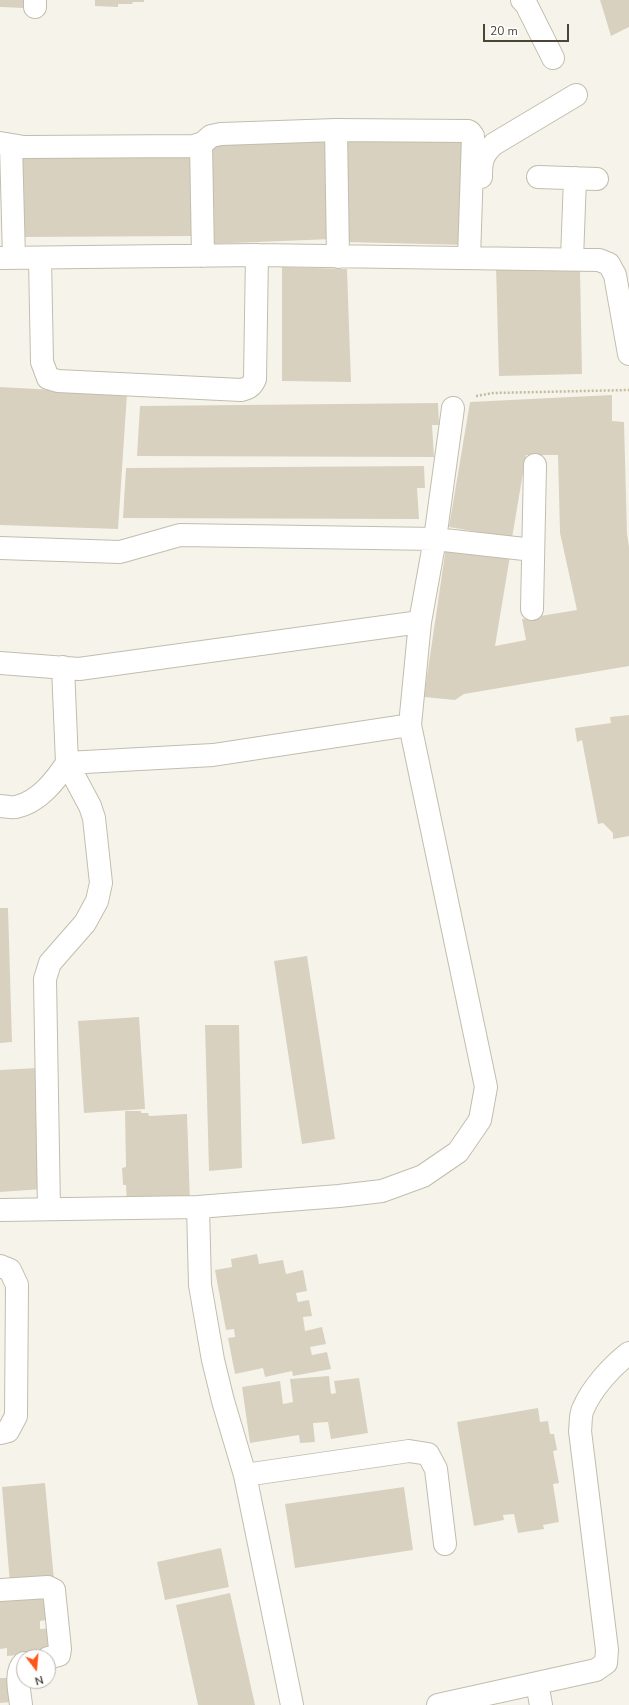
<!DOCTYPE html>
<style>
body{margin:0}
#map{position:relative;width:629px;height:1705px;overflow:hidden;background:#f6f4ea;font-family:"Nunito Sans",sans-serif}
canvas{display:block}
.north{position:absolute;left:16px;top:1649px;width:40px;height:40px;box-sizing:border-box;background:#fff;border:1px solid #b7b5af;border-radius:50%;rotate:164deg;font-size:11px;font-weight:700;line-height:16px;text-align:center;color:#4b4538}
.north::after{content:'';display:block;margin:auto;width:14px;height:18px;background:#ff5518;clip-path:polygon(50% 0,100% 100%,50% 72%,0 100%)}
.scale{position:absolute;left:483px;top:24px;width:86px;height:18px;box-sizing:border-box;border:2px solid #4b4538;border-top:0;padding-left:5px;font-size:12px;line-height:14px;white-space:nowrap;color:#4b4538;-webkit-text-stroke:3px #fff;paint-order:stroke}
</style>
<div id="map">
<canvas width="629" height="1705"></canvas>
<div class="north">N</div>
<div class="scale">20 m</div>
</div>
<script>
const ctx = document.querySelector('canvas').getContext('2d');
ctx.lineJoin = 'round';
function fillPath(path, color) {
  ctx.fillStyle = color;
  ctx.fill(path, 'evenodd');
}
function stroke(path, color, width, dash) {
  ctx.strokeStyle = color;
  ctx.lineWidth = width;
  ctx.lineCap = dash ? 'butt' : 'round';
  ctx.setLineDash(dash || []);
  ctx.stroke(path);
}
fillPath(new Path2D(`
 M0,0H24V8L0,7Z
 M95,0H144V2H133L132,4H118V7L95,6Z
 M600,0H629V27L611,36Z
 M344,137H468L465,245L345,242Z
 M329,139L332,239L208,244L205,145Z
 M197,148V236L23,237L21,150Z
 M496,266L580,269L582,374L499,376Z
 M282,267L347,269L351,382L282,381Z
 M0,387L127,394L118,529L0,525Z
 M612,395V421L624,422L627,534L629,547V666L464,694L455,700L424,697L446,547L510,556L495,646L526,640L522,619L577,610L560,533L558,455H526L512,538L449,527L470,402Z
 M438,403L439,425H432L434,457L137,456L140,406Z
 M424,466L425,488H417L419,519L123,518L126,468Z
 M629,715V836L613,839V833L603,823L598,824L582,740L577,742L575,728L611,723L610,717Z
 M0,908H8L12,1042L0,1043Z
 M307,956L335,1139L302,1144L274,961Z
 M139,1017L145,1109L84,1113L78,1021Z
 M205,1025H239L242,1168L209,1171Z
 M37,1068L43,1189L0,1192V1070Z
 M125,1111H141V1113H148L149,1116L187,1114L190,1203L127,1205L126,1185H123L122,1168L126,1167Z
 M257,1254L259,1264L283,1260L286,1274L303,1270L307,1291L296,1293L298,1302L309,1300L312,1316L303,1317L305,1331L322,1327L326,1344L310,1347L312,1355L327,1352L331,1369L293,1376L292,1371L265,1377L263,1368L235,1374L228,1338L235,1337L234,1329L226,1330L215,1270L232,1267L231,1259Z
 M329,1376L331,1394L336,1393L334,1381L359,1378L368,1433L331,1439L328,1422L313,1423L315,1442L300,1443L299,1435L250,1443L242,1387L280,1381L283,1404L293,1402L290,1379Z
 M538,1408L540,1422L548,1421L550,1434H554L557,1450L553,1451L559,1483L553,1484L559,1522L543,1525L544,1529L518,1533L514,1514L503,1515L504,1520L474,1526L457,1422Z
 M45,1483L54,1580L10,1584L2,1487Z
 M404,1487L413,1550L295,1568L285,1504Z
 M221,1548L229,1587L165,1600L157,1562Z
 M50,1590L53,1619L40,1621V1629L56,1628L52,1652L7,1656V1648L0,1649V1597Z
 M230,1593L255,1705H198L176,1605Z
 M0,1678H9L11,1702L0,1703Z`), '#d8d1bf');
const minor = new Path2D(`
 M522,0L526,4L553,58
 M35,7V0
 M336,130L338,257
 M0,143L24,147L194,146L203,143L211,136L221,134L336,130L468,131L470,132L473,136L469,258
 M201,144L203,256
 M11,145L14,258
 M481,177C481,161 482,155 494,144L576,95
 M538,177L597,179
 M0,258L257,255L599,260L609,264L615,275L629,354
 M40,258L42,362L48,378L58,381L241,390C249,388 252,386 255,379L257,255
 M572,259L575,178
 M453,408L435,539L533,550
 M0,548L120,552L180,535L435,539L420,622L410,725
 M532,609L535,465
 M0,663L79,669L420,622
 M0,806C5,806 11,808 16,807C39,802 55,781 67,763
 M198,1207L200,1285L213,1360L223,1401L245,1475L292,1705
 M49,1209L45,979L50,963L85,923L97,901L101,883L94,818L90,806L67,763L63,667
 M0,1210L198,1207L339,1196L382,1191L423,1176L458,1152L480,1120L486,1087L410,725L213,755L67,763
 M0,1266L10,1270L17,1285L16,1416L8,1431L0,1433
 M245,1475L409,1451L428,1454L436,1469L445,1544
 M0,1590L48,1587L54,1590L60,1649L59,1655L48,1658
 M537,1683L541,1705
 M21,1705C20,1693 14,1672 24,1663
 M438,1705L596,1670L606,1663L607,1650L580,1431C581,1424 580,1415 583,1409C592,1388 611,1367 629,1353`);
stroke(minor, '#c2bdac', 24);
stroke(new Path2D(`
 M476,396L493,393L629,390`), '#c5bb9c', 2.5, [2, 2]);
stroke(minor, '#fff', 22);
</script>
